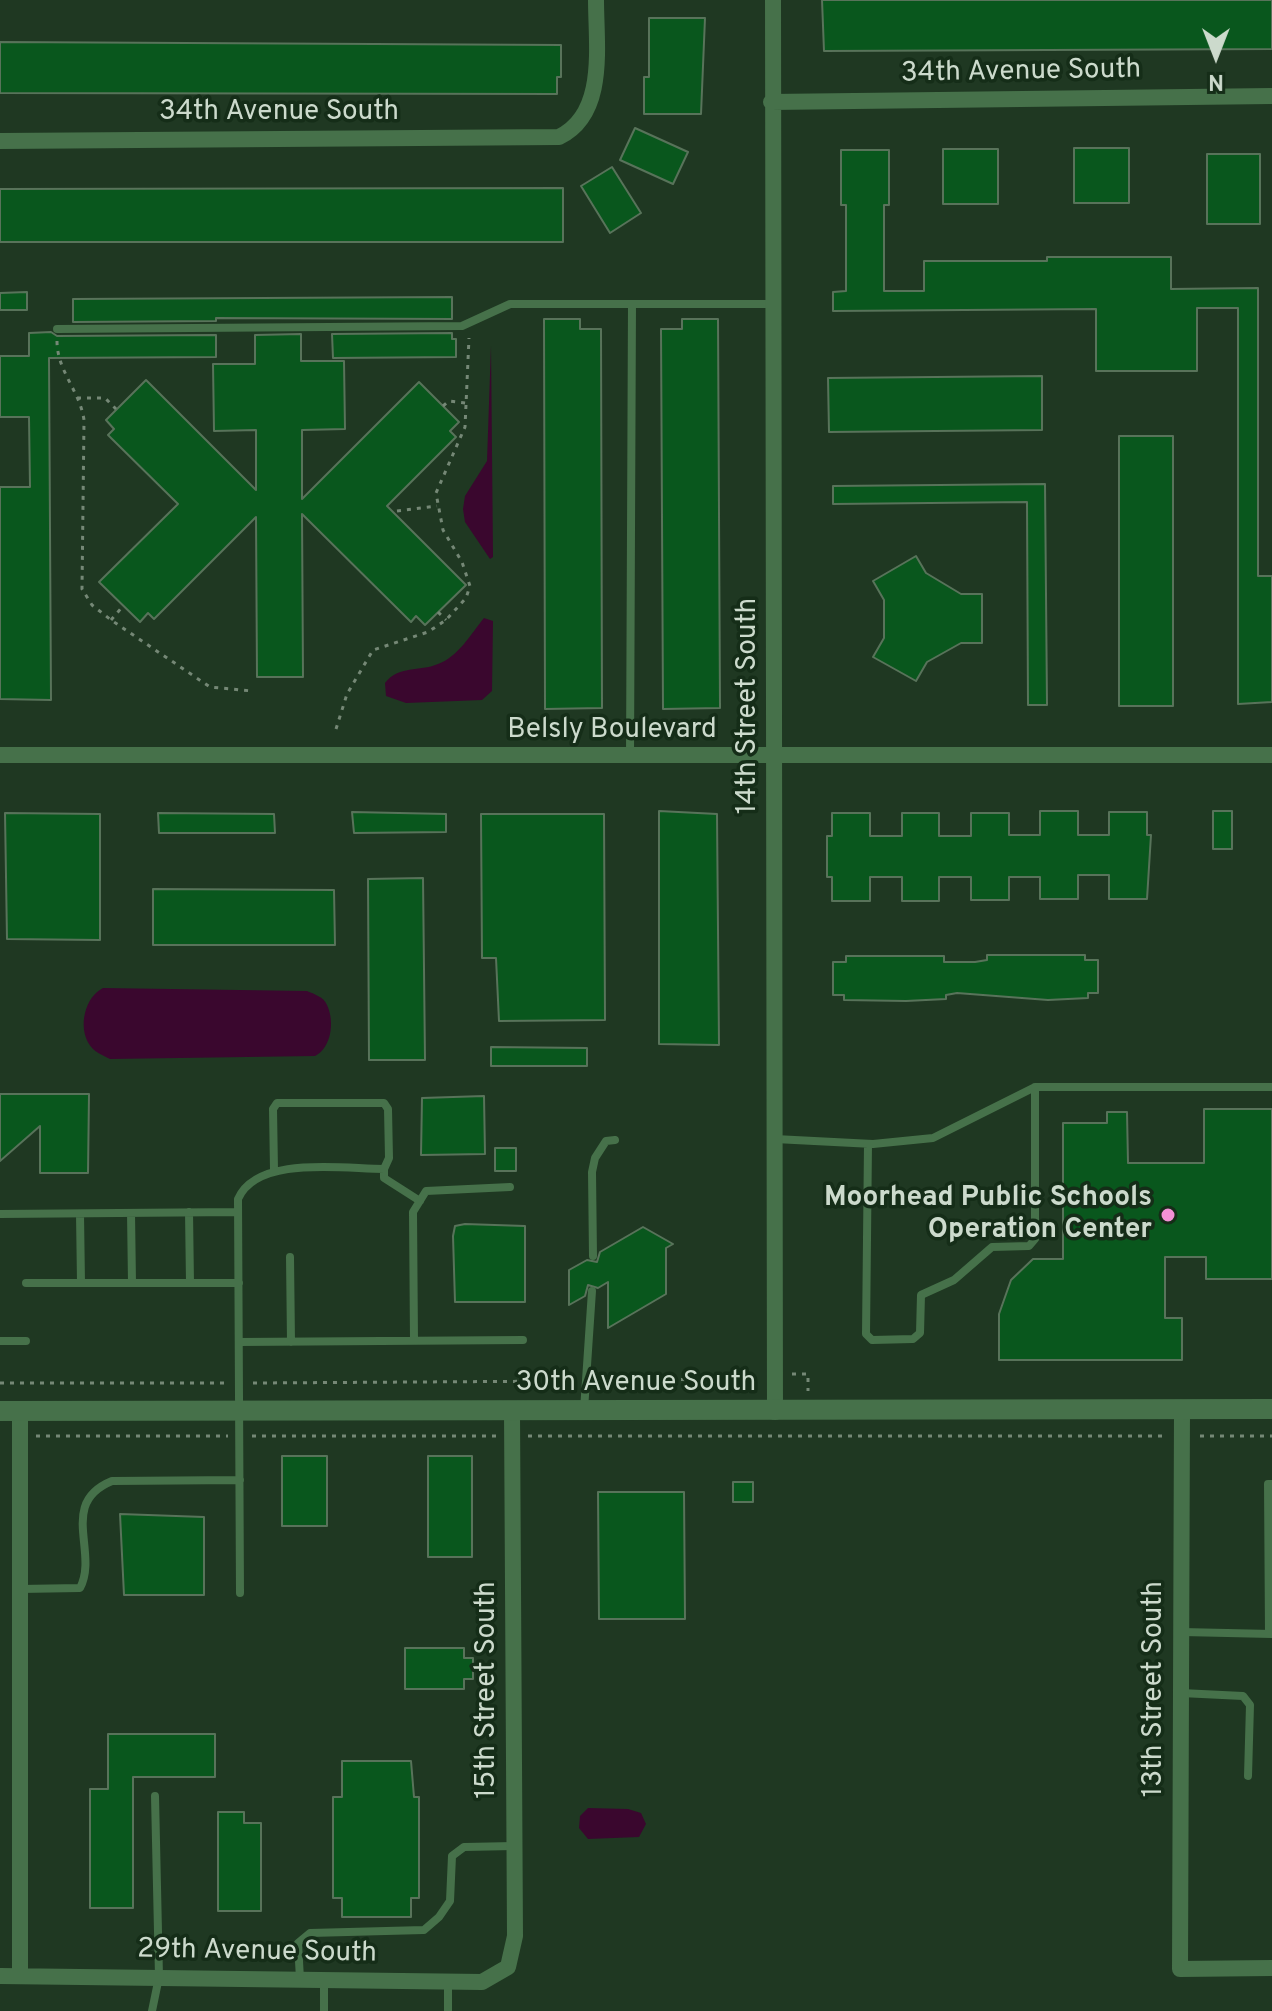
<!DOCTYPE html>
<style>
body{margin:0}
#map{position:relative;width:1272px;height:2011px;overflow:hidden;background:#1f3822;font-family:Overpass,sans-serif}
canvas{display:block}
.north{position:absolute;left:1176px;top:16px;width:80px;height:80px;-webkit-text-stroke:6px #152d18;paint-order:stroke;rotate:180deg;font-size:22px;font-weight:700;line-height:32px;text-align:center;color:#ccdacc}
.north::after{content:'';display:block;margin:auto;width:28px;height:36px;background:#ccdacc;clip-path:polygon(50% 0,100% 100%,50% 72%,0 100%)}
</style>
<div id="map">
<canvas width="1272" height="2011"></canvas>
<div class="north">N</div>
</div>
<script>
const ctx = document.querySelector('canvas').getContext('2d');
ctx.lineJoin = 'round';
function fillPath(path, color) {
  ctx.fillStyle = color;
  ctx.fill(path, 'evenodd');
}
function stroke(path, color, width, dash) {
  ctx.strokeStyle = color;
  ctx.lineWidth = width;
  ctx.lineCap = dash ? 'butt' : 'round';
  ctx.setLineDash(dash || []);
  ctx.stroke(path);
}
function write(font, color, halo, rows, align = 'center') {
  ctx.font = font + ' Overpass,sans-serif';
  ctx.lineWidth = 7;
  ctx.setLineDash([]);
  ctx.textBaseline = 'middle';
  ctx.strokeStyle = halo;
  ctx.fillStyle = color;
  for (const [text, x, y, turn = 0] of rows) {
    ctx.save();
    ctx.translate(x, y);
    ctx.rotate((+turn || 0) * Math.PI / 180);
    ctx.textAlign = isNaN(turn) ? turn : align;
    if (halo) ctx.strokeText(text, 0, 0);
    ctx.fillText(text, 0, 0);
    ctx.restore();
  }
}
fillPath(new Path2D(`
 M491,346L493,557L490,559L465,522L463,509L465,496L487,461Z
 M484,618L493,621L492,691L482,700L406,703L386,696L385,683C399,665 419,672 438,664C458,657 471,634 484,618Z
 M103,988L307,991C314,994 324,997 327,1005C335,1022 331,1048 315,1056L110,1059C102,1055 94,1052 89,1044C78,1026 85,997 103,988Z
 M588,1808L628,1809L641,1813L646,1824L639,1837L588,1839L579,1828L580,1816Z`), '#3a072e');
const building = new Path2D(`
 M822,0H1272V49L824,51Z
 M649,18H705L701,114H644V77H649Z
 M0,42L561,45V77H557V94L0,93Z
 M635,128L688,152L673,184L620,160Z
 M1074,148H1129V203H1074Z
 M943,149H998V204H943Z
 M841,150H889V205H884V291H924V261H1047V257H1171V289L1258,288V576H1272V702L1238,704V308H1197V371H1096V309L833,311V292L846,291V205H841Z
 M1207,154H1260V224H1207Z
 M612,167L641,213L610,233L581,186Z
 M563,188V242H0V189Z
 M27,292V310H0V293Z
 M452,297V319L216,318V321L73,322V299Z
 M544,319H580V329H601L602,708L545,709Z
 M682,319H718L720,708L663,709L661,329H682Z
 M51,332L57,336L216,335V357L49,358L51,700L0,699V487H30L29,417H0V356H29V333Z
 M452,333V339H456V357L333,358L332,334Z
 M301,334V361H344L345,429L302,430V499L419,382L459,422L450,431L456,437L387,506L466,585L425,625L416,616L411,622L302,514L303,677H257L256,517L154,619L148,613L140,622L99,582L178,504L108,435L114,429L106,420L146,380L256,490V430L214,431L213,364H255V335Z
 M1042,376V430L829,432L828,378Z
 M1119,436H1173V706H1119Z
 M1045,484L1047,705H1028L1027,502L833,504V486Z
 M916,556L926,573L961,594H982V643H961L927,662L916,681L873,657L884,638V600L873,581Z
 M659,811L717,814L719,1045L659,1044Z
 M1040,811H1078V835H1109V812H1147V835H1151L1147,899H1109V875H1078V899H1040V877H1009V900H971V877H939V901H902V877H870V901H832V877H827V836H832V813H870V836H902V813H939V836H971V813H1009V835H1040Z
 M1213,811H1232V849H1213Z
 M352,812L446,814V832L354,833Z
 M5,813L100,814V940L7,939Z
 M158,813L274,814L275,833H159Z
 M481,814H604L605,1020L499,1021L496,958H482Z
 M423,878L425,1060H369L368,879Z
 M153,889L334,890L335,945H153Z
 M987,955H1085V960H1098V993H1088V998L1048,1000L957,993L946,995V999L906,1001L844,1000V995H833V962H846V956H944V962H975L987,960Z
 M491,1047L587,1048V1066H491Z
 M0,1094H89L88,1173H40V1126L0,1161Z
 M484,1096L485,1154L421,1155L422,1098Z
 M1204,1109H1272V1279H1206V1257H1165V1318H1182V1360H999V1314L1011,1280L1033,1259H1063V1123H1107V1112H1127L1128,1163H1204Z
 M495,1148H516V1171H495Z
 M465,1224L525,1226V1302H455L453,1236L455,1226Z
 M643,1227L673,1244L666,1248V1294L608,1328V1282L598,1288L588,1285L585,1296L569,1305V1270L587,1260L597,1262L600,1252Z
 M282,1456H327V1526H282Z
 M428,1456H472V1557H428Z
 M733,1482H753V1502H733Z
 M598,1492H684L685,1619H599Z
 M120,1514L204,1517V1595H124Z
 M405,1648H464V1658H473V1679H464V1689H405Z
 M108,1734H215V1777H133V1908H90V1789H108Z
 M342,1761H411L414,1797H419V1898H411V1917H342V1898H333V1797H342Z
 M218,1812H244V1823H261V1911H218Z`);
fillPath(building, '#09571d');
stroke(building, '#58735a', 2);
stroke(new Path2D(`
 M57,341C57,371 80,391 84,420L82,589L92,605L111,620L210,687L252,691
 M77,398H105L116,409
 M443,406L449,401L466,403
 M397,511L437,506
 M438,612L446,620
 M111,620L123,606
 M336,729L347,694L373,650L428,632L446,620L466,598L470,586L462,562L443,530L436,493L465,427L469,338
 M792,1374H808V1391
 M601,1381L757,1378
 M0,1383H225
 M253,1383L573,1381
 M36,1436H228
 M252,1436H496
 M528,1436H1164
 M1200,1436H1272`), '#758876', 3, [4, 6]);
stroke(new Path2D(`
 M57,329L462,326L510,304H772
 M630,756L632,304
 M775,1139L873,1144L933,1138L1035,1087H1272
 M868,1144L866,1334L872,1340L913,1339L920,1333L921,1295L954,1280L992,1247L1029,1246L1035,1239V1087
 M384,1169V1178L420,1201
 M189,1212L190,1283
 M131,1213L132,1283
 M0,1214L238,1212
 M80,1214L81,1283
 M593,1256L592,1172L595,1158L606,1141L615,1140
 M290,1257L291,1342
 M26,1283H239
 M0,1341H26
 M414,1341L413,1212L426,1191L510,1187
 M239,1342L523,1340
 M584,1410L592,1291
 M20,1589L80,1588C99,1552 58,1503 112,1481L240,1480
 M240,1593L238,1199C257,1155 343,1169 384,1169L389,1158L388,1109L384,1103H277L273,1109L274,1170
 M1182,1632L1272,1634
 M1269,1634L1268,1484H1272
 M1181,1693L1243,1696L1250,1705L1248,1776
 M300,1979L298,1943L310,1933L424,1930L439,1917L450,1901L452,1856L464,1847L514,1846
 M448,1982V2011
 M152,2011L159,1977L155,1796
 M324,2011V1980`), '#46714a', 8);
stroke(new Path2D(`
 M773,0L775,1412
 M771,102L1272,96
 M0,141L559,137C607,114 596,46 596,0
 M0,755H1272
 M1182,1410L1180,1969L1272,1968
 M20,1411V1975
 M0,1976L482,1982L508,1967L515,1936L512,1412`), '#46714a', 16);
stroke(new Path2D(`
 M0,1411L1272,1409`), '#46714a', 20);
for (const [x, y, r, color] of [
 [1168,1215,8,"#f391d5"]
]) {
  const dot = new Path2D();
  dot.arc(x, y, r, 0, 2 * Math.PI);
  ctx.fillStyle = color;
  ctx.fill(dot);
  stroke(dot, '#152d18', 3);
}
write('28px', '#ccdacc', '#152d18', [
 ["34th Avenue South",1021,73,-1],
 ["34th Avenue South",279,113],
 ["14th Street South",749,706,-90],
 ["Belsly Boulevard",612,731],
 ["30th Avenue South",636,1384],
 ["13th Street South",1155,1689,-90],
 ["15th Street South",488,1690,-90],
 ["29th Avenue South",257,1953,1]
]);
write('bold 28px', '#ccdacc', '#152d18', [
 ["Moorhead Public Schools",1152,1199],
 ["Operation Center",1152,1231]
], 'right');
</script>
